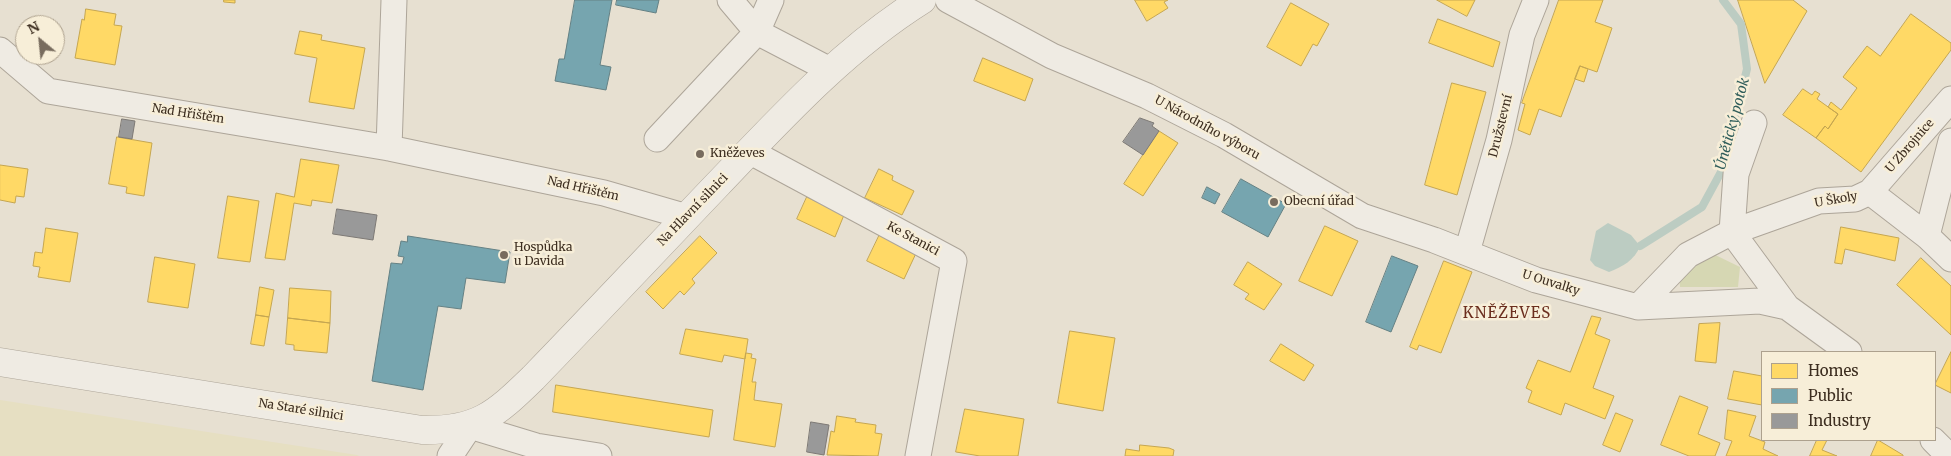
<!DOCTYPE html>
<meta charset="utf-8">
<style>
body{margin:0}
#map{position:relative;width:1951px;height:456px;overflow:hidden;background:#e7e0d1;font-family:Merriweather,serif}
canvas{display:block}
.legend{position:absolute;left:1761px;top:351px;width:175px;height:90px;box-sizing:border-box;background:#f7eed8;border:1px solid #ada18e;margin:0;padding:6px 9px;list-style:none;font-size:15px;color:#3d2e20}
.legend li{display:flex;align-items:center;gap:10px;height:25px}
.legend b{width:25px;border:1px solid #ada18e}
.north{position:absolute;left:15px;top:15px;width:50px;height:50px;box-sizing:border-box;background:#f7eed8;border:1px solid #ada18e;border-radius:50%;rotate:332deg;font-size:14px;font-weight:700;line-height:20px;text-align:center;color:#3d2e20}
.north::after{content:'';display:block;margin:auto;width:18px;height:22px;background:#786c5e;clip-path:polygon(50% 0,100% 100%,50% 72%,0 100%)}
</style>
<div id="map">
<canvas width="1951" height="456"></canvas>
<ul class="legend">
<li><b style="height:14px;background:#ffd966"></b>Homes</li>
<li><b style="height:14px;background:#76a5af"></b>Public</li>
<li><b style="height:14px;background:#999"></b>Industry</li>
</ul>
<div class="north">N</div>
</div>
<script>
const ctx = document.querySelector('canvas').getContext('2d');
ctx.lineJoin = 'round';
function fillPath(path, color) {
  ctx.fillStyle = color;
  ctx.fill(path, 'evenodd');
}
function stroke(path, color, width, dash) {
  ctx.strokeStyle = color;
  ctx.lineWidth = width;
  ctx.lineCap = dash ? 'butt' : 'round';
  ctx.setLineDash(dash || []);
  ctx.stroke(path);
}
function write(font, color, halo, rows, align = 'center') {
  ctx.font = font + ' Merriweather,serif';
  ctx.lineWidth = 5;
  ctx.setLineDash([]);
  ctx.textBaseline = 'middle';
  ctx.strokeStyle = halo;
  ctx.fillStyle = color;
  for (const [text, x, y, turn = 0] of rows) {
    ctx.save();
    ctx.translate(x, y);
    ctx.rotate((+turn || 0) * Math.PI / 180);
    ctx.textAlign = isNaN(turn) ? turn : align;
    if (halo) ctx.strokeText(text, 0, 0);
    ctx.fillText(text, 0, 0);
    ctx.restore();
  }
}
fillPath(new Path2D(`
 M0,400L357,455L359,456H0Z`), '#e6dfc2');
fillPath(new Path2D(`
 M1705,250L1740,267L1738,287H1680L1679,270Z`), '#d6d7b3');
fillPath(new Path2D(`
 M1608,223L1631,235L1640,246C1635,260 1622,267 1609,272L1595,266L1590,260L1596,231Z`), '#bcccc2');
const homes = new Path2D(`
 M224,0H235V3L224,2Z
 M1135,0H1168L1164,2L1168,8L1147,21Z
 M1437,0H1475L1467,16Z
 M1559,0H1603L1595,22L1612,28L1597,72L1580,66L1561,117L1539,109L1530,135L1518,130L1525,104L1522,103Z
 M1738,0H1793L1807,11L1765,83Z
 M1291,3L1329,24L1317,46L1313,44L1301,66L1267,47Z
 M86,9L116,14L114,25L122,26L115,65L75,58L82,19L84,20Z
 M1911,14L1951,43V50L1861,172L1816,138L1825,126L1828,129L1838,114L1828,107L1831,102L1841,110L1857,88L1843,77L1867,46L1880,56Z
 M1438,19L1500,42L1493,67L1429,43Z
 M300,31L322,35L321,40L365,48L354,109L309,102L317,58L295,54Z
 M983,58L1033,79L1025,101L974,81Z
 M1580,66L1588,69L1584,82L1575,79Z
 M1452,83L1486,92L1457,195L1425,185Z
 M1803,89L1812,95L1815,91L1820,94L1817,99L1838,114L1828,129L1825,126L1816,138L1783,115Z
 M1159,131L1178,143L1143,196L1124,184Z
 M117,137L152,143L144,196L126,193L127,187L109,184Z
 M301,159L339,165L332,203L312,200L311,206L294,203L285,260L265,258L276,193L294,197Z
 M0,165L28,169L24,197L16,196L15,203L0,200Z
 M879,169L893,176L892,180L914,191L902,215L865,198Z
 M228,196L259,201L250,262L218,258Z
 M807,197L844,215L835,237L797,219Z
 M1325,226L1358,241L1332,296L1299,281Z
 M1841,227L1899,238L1895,261L1845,249L1842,264L1835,263Z
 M46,228L78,233L70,282L38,277L40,267L33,266L35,252L42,253Z
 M881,232L918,249L904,279L867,261Z
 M700,236L717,253L692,279L695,283L684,295L680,291L663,309L646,292Z
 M155,257L195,264L188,308L148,302Z
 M1921,258L1951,286V335L1897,285Z
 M1444,261L1472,272L1441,353L1419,345L1417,350L1410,347Z
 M1248,262L1282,284L1264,310L1245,299L1249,294L1234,285Z
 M260,287L274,290L269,317L256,315Z
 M290,288L331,291L330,323L288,318Z
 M256,315L269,317L264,346L251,344Z
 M1592,316L1601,318L1595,334L1610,340L1593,388L1614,396L1605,419L1565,403L1561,415L1528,402L1532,391L1526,388L1538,360L1570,372Z
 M288,318L330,323L327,353L294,350V345L286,344Z
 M1720,323L1716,363L1695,361L1699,324Z
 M686,329L748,339L745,359L724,355L722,362L680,354Z
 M1070,331L1115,338L1103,411L1058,403Z
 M1281,344L1314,365L1304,381L1270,361Z
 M1951,352V393L1935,385Z
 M746,353L752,354L751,358L756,359L752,382H756L754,400L782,404L775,447L734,440Z
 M1734,371L1762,376V405L1728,399Z
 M556,385L713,410L709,437L553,412Z
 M1680,396L1708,407L1698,434L1720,443L1715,456H1689L1661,445Z
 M965,409L1024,419L1018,456H980L956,452Z
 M1728,410L1756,416L1749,436L1765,442L1763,449L1778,456H1726L1732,441L1725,439Z
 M1616,413L1633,420L1620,452L1603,445Z
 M837,416L856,419L855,422L876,425L875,433L882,434L878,456L827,455L831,431L834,432Z
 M1817,440H1827L1822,450L1837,456H1810Z
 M1878,440L1903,455V456H1871Z
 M1140,445L1169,448L1174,450L1173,456H1125L1126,449L1139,451Z`);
fillPath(homes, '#ffd966');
stroke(homes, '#c5a651', 1);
const public = new Path2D(`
 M575,0H612L600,65L611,67L606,90L555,81L559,59H564Z
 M617,0H659L656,13L616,5Z
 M1241,179L1286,204L1268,237L1222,212Z
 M1207,187L1220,194L1215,204L1202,198Z
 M408,236L510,252L505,283L466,278L461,309L438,306L423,390L372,381L391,263L402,264L404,257L398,256L401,241L407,242Z
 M1392,256L1418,266L1391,332L1366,322Z`);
fillPath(public, '#76a5af');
stroke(public, '#658184', 1);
const industry = new Path2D(`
 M1140,118L1154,123L1152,126L1159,131L1143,155L1123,142Z
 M122,119L135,121L132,139L119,137Z
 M337,209L377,215L373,240L333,234Z
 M811,422L829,425L824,455L807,452Z`);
fillPath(industry, '#999');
stroke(industry, '#7d7975', 1);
stroke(new Path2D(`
 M1640,246L1702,207L1721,172L1747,69L1741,24L1723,0`), '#bcccc2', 8);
const minor = new Path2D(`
 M730,0L757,32L830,70
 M948,0L1052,56L1147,96L1224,135L1362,216L1434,240L1536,280L1638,307L1688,255L1732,232L1736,174L1754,123
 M0,50L48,91L389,148L604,193L687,217
 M657,139L757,32L771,0
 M389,148L394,0
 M749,151L954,261L918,456
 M1870,192L1951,99
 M1927,236L1951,141
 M1467,252L1499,140L1522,35L1536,0
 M1638,307L1760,301L1787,307
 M1849,352L1787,307L1732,232L1819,201L1855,199L1870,192L1927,236L1951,259
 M1933,440L1949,456
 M450,456L470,426L536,446L599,456`);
const tertiary = new Path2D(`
 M0,362L422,430C477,431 495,415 533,378C595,314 656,249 718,184C781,118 844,49 922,0`);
stroke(minor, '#ada599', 27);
stroke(tertiary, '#ada599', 29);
stroke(minor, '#efebe3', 25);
stroke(tertiary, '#efebe3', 28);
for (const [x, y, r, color] of [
 [700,154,5,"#786c5e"],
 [1274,202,5,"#786c5e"],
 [504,255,5,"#786c5e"]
]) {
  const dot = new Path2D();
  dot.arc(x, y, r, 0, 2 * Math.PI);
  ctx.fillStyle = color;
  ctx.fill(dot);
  stroke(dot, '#f7eed8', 2);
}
write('12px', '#3d2e20', '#f7eed8', [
 ["Nad Hřištěm",188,114,9],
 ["Družstevní",1501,126,-76],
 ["U Národního výboru",1207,128,29],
 ["U Zbrojnice",1910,146,-49],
 ["Nad Hřištěm",583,189,13],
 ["U Školy",1836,200,-10],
 ["Na Hlavní silnici",693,210,-46],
 ["Ke Stanici",913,239,28],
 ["U Ouvalky",1551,283,17],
 ["Na Staré silnici",301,410,9]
]);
write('12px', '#3d2e20', '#f7eed8', [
 ["Kněževes",710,154],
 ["Obecní úřad",1284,202],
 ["Hospůdka",514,248],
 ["u Davida",514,262]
], 'left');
write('italic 14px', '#2f5d5a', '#f7eed8', [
 ["Únětický potok",1733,124,-75]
]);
ctx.letterSpacing = '1px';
write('15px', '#6b2e1e', '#f7eed8', [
 ["KNĚŽEVES",1507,314]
]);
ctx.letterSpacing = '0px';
</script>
